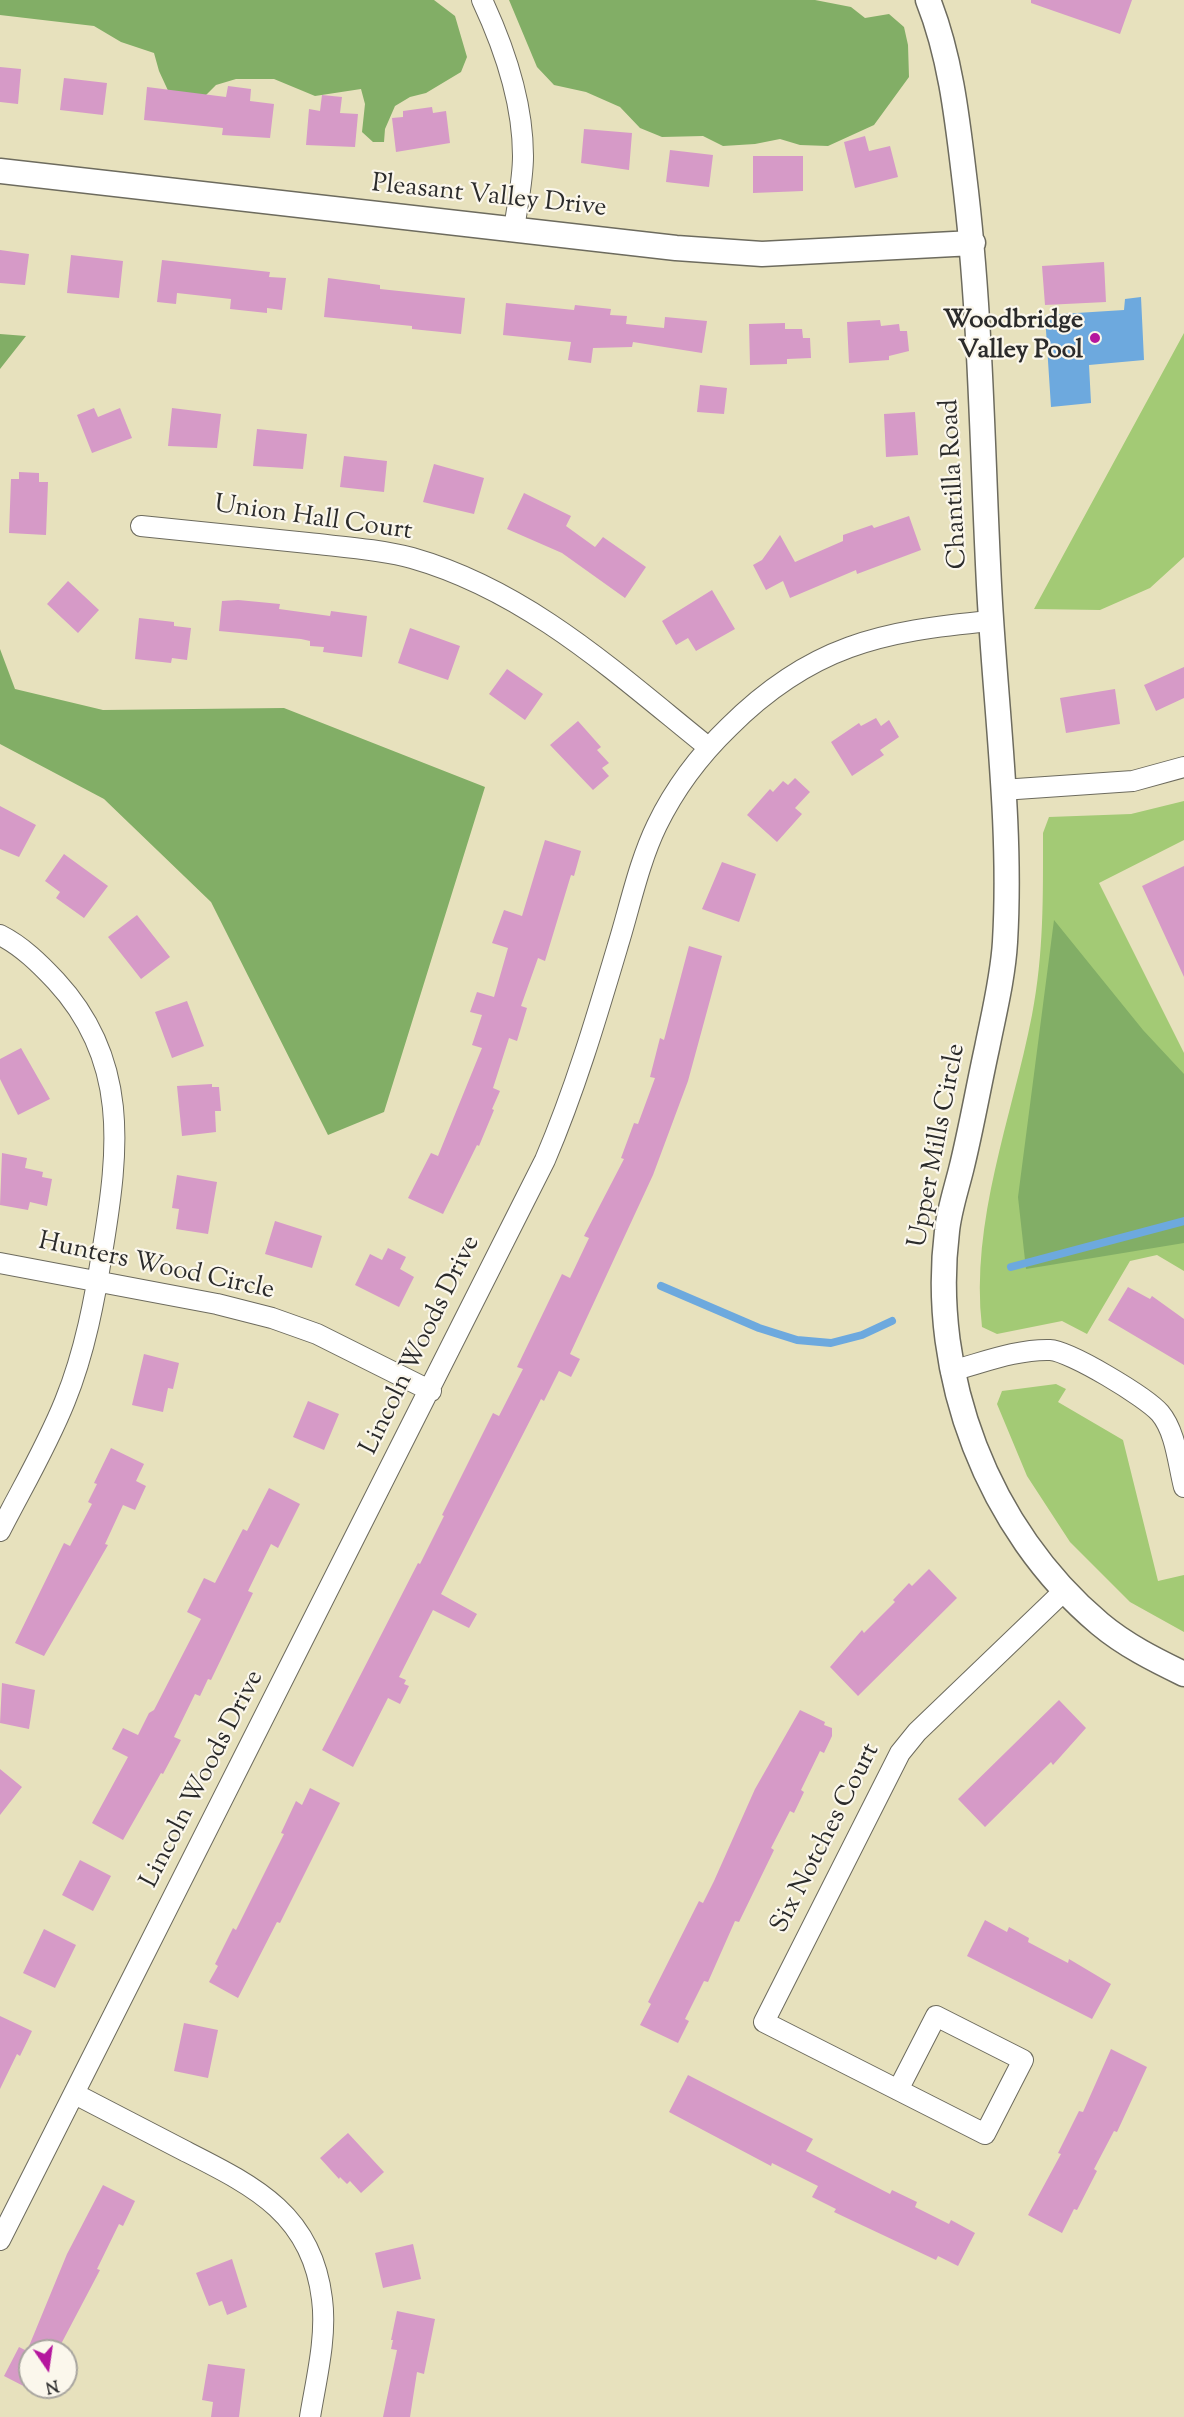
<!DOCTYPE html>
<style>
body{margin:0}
#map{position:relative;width:1184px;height:2417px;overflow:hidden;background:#e7e1bd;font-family:"Sorts Mill Goudy",serif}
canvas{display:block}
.north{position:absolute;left:18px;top:2339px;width:60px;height:60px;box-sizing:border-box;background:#fbf7ec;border:2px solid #a8a59f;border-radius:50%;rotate:167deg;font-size:16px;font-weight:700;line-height:24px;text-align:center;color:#2b2b2b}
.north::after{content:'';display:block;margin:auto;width:21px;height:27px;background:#b5179e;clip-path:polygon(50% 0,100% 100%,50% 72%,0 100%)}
</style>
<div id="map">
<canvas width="1184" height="2417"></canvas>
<div class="north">N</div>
</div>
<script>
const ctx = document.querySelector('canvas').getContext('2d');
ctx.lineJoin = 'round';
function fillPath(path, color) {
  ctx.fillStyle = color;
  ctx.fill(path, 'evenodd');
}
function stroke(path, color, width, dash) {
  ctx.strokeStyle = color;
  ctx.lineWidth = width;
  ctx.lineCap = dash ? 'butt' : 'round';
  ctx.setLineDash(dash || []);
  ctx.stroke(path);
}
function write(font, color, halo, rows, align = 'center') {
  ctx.font = font + ' "Sorts Mill Goudy",serif';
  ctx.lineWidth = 4.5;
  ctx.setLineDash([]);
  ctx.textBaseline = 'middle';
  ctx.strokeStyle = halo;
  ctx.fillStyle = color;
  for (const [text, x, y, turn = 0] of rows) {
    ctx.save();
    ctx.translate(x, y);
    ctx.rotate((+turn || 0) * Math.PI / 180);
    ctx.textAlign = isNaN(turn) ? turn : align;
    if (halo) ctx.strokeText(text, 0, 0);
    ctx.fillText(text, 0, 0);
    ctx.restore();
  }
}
fillPath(new Path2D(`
 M1184,333V557L1150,588L1100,610L1034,609Z
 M1184,801V840L1099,883L1184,1053V1271L1157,1255L1130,1261L1087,1334L1062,1321L997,1334L982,1327C970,1221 1012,1118 1032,1015C1044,953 1043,896 1043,833L1049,817L1131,814Z
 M1056,1384L1066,1389L1058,1402L1123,1440L1158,1581L1184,1575V1632L1130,1602L1070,1542L1027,1476L997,1404L1002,1391Z`), '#a3ca75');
fillPath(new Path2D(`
 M0,0H434L455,16L467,57L461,72L426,93L410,97L395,106L385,129L384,142H373L362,132L365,104L361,89L315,96L274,79H236L216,85L205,96L171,97L159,71L154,53L121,42L94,26L0,15Z
 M509,0H815L851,7L865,18L889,14L904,27L908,45L909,77L874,125L828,146L800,145L780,139L755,144L723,146L703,136L662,137L640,128L620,107L586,92L554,85L537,67Z
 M0,334L26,336L0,369Z
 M0,649L15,689L103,710L284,708L485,787L384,1112L328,1135L211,902L104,799L0,744Z
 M1054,920L1143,1030L1184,1074V1243L1026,1269L1018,1197Z`), '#82ae66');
fillPath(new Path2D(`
 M1141,297L1144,360L1089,365L1091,403L1051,407L1045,315L1124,310L1125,299Z`), '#6da9de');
stroke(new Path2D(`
 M1011,1267L1184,1221
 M661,1286L759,1328L797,1340L831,1343L862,1335L892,1321`), '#6da9de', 8);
fillPath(new Path2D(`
 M1031,0H1132L1120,34L1031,3Z
 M0,67L21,69L18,104L0,102Z
 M64,78L107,83L103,115L60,110Z
 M228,86L251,89L250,101L274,104L270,138L222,135L223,128L144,120L147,87L226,97Z
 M322,95L342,97L340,113L358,114L355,147L306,145L309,109L320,111Z
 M432,107L433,113L446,111L450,143L396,152L392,118L403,117V111Z
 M584,129L632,133L629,170L581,163Z
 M865,136L869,151L890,146L898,177L855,188L844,142Z
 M670,150L713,155L709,187L666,182Z
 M753,156H803V191L753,193Z
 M0,250L29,254L25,285L0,283Z
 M71,255L123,261L119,298L67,293Z
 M162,260L270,272L269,277L286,278L282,310L267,308V313L230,309L231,299L177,293L176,304L157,302Z
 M1104,262L1106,302L1045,305L1042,266Z
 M328,278L380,285V289L465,298L461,334L412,329V326L324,317Z
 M506,303L574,310L575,305L611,309L610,315L627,316L626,324L664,328L665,317L707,321L702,353L633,342L632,347L593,348L591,363L568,360L571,342L503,335Z
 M880,320L881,326L899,324L900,331H907L909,351L889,356V360L849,363L847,322Z
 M785,323V329H802L803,338H810L811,358L787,359V364L750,365L749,324Z
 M700,385L727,388L724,414L697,412Z
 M94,408L98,417L120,408L132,438L92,453L77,415Z
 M172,408L221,414L217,448L168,446Z
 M915,412L918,455L886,457L884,414Z
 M257,429L307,434L303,469L253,466Z
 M344,456L387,461L384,492L340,487Z
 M434,464L484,478L474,514L423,502Z
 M19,472L39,473V482H48L46,535L9,533L11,479H19Z
 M524,493L571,516L566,526L595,547L603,537L646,567L625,598L562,553L507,529Z
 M909,516L921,550L857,574L856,570L790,598L783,581L766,590L753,565L762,560L780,535L795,562L843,541V535L872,525L874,528Z
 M68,581L99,610L78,633L47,604Z
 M712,590L735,629L696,651L688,638L676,645L662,621Z
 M238,600L280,604L279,609L330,616L331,611L367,616L362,657L323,652L324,647L310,646V641L301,639L219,631L222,601Z
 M139,618L174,622V626L191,628L187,660L172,658L171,663L135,659Z
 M410,628L460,646L448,680L398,663Z
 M1184,667V698L1156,711L1144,685Z
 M507,669L543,694L525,720L489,694Z
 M1115,689L1120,724L1066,733L1060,698Z
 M876,718L881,726L889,720L899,737L880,750L884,755L852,776L831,742L859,723L861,726Z
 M578,721L601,747L597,750L609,763L602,768L609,776L593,790L550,745Z
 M795,778L810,792L795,808L802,814L777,842L747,815L770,789L773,792L783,781L788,785Z
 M0,806L36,825L19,857L0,849Z
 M545,840L581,851L574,876L571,875L545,961L538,958L521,1006L527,1008L517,1041L509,1038L493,1088L500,1091L492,1109L494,1110L479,1146L477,1145L443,1214L408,1198L431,1153L438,1156L482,1048L472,1045L482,1015L470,1012L477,992L494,997L508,948L492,943L504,910L522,916Z
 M64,854L108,886L84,918L56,898L60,892L45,881Z
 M722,862L756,874L739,922L702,909Z
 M1184,866V977L1142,886Z
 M137,915L170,957L141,979L108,937Z
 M689,946L722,956L688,1081L653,1175L570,1354L580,1359L571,1377L559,1371L544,1401L541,1399L441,1594L477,1614L469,1628L433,1610L399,1677L406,1680L404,1684L409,1686L400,1704L388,1698L353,1767L322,1750L418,1563L420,1564L444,1516L442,1515L493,1413L499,1416L523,1369L517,1367L562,1274L570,1278L589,1238L584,1236L624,1159L621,1158L634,1123L638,1124L655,1078L650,1077L660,1038L664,1040Z
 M187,1001L204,1046L172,1058L155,1012Z
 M21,1048L50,1099L18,1115L0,1079V1059Z
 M212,1084V1087H219L221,1111H215L216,1132L182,1136L177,1086Z
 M2,1153L27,1158L25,1168L43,1172L42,1177L52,1179L47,1206L30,1202L28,1210L0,1205Z
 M177,1175L217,1182L208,1234L176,1229L179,1209L172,1208Z
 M275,1221L322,1236L312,1268L265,1254Z
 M388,1248L406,1257L400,1269L414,1277L399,1307L355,1285L370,1254L382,1260Z
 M1128,1287L1150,1299L1152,1296L1184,1319V1365L1108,1320Z
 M144,1354L179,1363L173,1389L168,1388L163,1412L132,1405Z
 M308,1401L339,1414L324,1450L293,1437Z
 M111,1448L144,1464L136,1481L146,1486L135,1510L123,1505L105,1544L108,1545L44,1656L15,1643L64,1543L70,1546L92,1504L88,1502L97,1484L94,1483Z
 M269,1488L300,1504L278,1548L271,1544L248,1591L253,1593L211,1680L208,1679L200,1696L195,1694L174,1737L181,1740L163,1774L161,1773L123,1840L92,1823L128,1757L112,1749L123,1728L138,1735L149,1713L154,1710L201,1619L187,1612L204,1578L215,1583L243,1529L247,1531Z
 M929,1569L957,1598L858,1696L830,1667L862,1630L864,1633L895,1602L893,1600L909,1583L912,1586Z
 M2,1683L35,1690L29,1729L0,1723Z
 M1059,1700L1086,1728L1053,1765L1051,1762L985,1827L958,1799Z
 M800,1710L825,1722L824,1725L832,1728V1736L824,1753L820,1751L801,1790L804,1792L794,1813L790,1811L771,1848L774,1850L739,1922L735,1921L708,1982L704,1981L685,2019L689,2021L678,2043L640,2025L651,2004L648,2002L699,1901L703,1903L714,1881L755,1789Z
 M0,1769L22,1787L0,1815Z
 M310,1788L340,1803L280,1923L277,1922L238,1998L209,1982L218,1966L215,1964L233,1928L236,1930L284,1834L281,1833L296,1801L302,1805Z
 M80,1860L111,1876L93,1911L62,1895Z
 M985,1920L1007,1932L1009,1927L1029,1938L1028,1942L1068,1963L1069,1959L1111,1984L1092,2019L967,1956Z
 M44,1929L76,1945L55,1988L23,1973Z
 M0,2016L32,2031L20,2056L17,2054L0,2089Z
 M184,2023L218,2030L208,2078L174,2071Z
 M1111,2049L1147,2067L1117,2132L1114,2131L1094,2169L1097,2171L1077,2210L1074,2209L1062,2233L1028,2215L1061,2154L1058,2153L1079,2111L1083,2112Z
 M688,2075L813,2139L806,2151L890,2194L892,2190L917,2202L915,2207L949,2224L951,2220L975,2233L958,2266L938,2256L936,2260L834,2212L836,2209L812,2197L818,2186L772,2163L771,2166L669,2112Z
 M348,2133L384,2172L361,2193L350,2181L347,2184L340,2177L339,2179L320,2158Z
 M103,2185L135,2201L123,2226L119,2224L97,2269L100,2270L60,2346L63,2348L61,2351H30V2387H43L39,2394L4,2376L19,2347L27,2351L67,2254Z
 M413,2244L421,2279L383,2288L375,2253Z
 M232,2259L247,2307L227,2315L222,2301L209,2306L196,2273Z
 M397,2311L435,2319L424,2374L417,2372L410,2417H383L397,2350L391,2349L393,2340H391Z
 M208,2364L245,2369L239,2417H211L213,2402L202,2400Z`), '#d69ac7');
const minor = new Path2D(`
 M482,0C504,47 523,103 523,156C523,181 517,206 514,230
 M141,526C197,532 252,537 308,543C342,547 378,549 412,558C528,591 616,673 708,747
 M1002,790L1133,781L1184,767
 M0,935C22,946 40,964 56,981C129,1060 119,1149 103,1247C95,1298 85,1352 65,1401C47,1446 22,1488 0,1531
 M0,1263L217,1304L272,1318L317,1334L431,1391
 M951,1371C982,1363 1017,1349 1050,1350C1070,1351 1146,1397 1160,1413C1176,1432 1178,1464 1184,1487
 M898,2090L936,2016L1023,2060L985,2134L764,2022L900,1753L917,1732L1065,1590
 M75,2094C112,2113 148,2132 185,2151C254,2186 312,2214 322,2299C327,2337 316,2380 310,2417
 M0,2240L545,1160C575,1090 596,1019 618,945C630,906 639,862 657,825C675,788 700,755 729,727C810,646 881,631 991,621`);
const tertiary = new Path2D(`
 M928,0C950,55 957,116 964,175C981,311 982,448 989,585C995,704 1012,823 1005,942C1003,977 994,1013 987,1048C978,1089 971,1130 961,1170C956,1190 949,1211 947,1231C929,1375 988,1530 1100,1624C1125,1645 1155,1660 1184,1674
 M0,171L676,248L762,254L973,243`);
stroke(minor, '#6d6b5e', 22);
stroke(tertiary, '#6d6b5e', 27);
stroke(minor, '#fff', 20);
stroke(tertiary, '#fff', 24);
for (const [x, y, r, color] of [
 [1095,338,6,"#b5179e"]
]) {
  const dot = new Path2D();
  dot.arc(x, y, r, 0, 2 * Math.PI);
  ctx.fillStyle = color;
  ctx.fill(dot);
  stroke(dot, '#fbf7ec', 2);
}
write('26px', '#2b2b2b', '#fbf7ec', [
 ["Pleasant Valley Drive",489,198,6],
 ["Chantilla Road",956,484,-93],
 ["Union Hall Court",313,520,8],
 ["Upper Mills Circle",939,1146,-79],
 ["Hunters Wood Circle",156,1268,12],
 ["Lincoln Woods Drive",422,1346,-64],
 ["Lincoln Woods Drive",204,1780,-63],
 ["Six Notches Court",827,1839,-63]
]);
write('bold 26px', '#2b2b2b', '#fbf7ec', [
 ["Woodbridge",1083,323],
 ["Valley Pool",1083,353]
], 'right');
</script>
